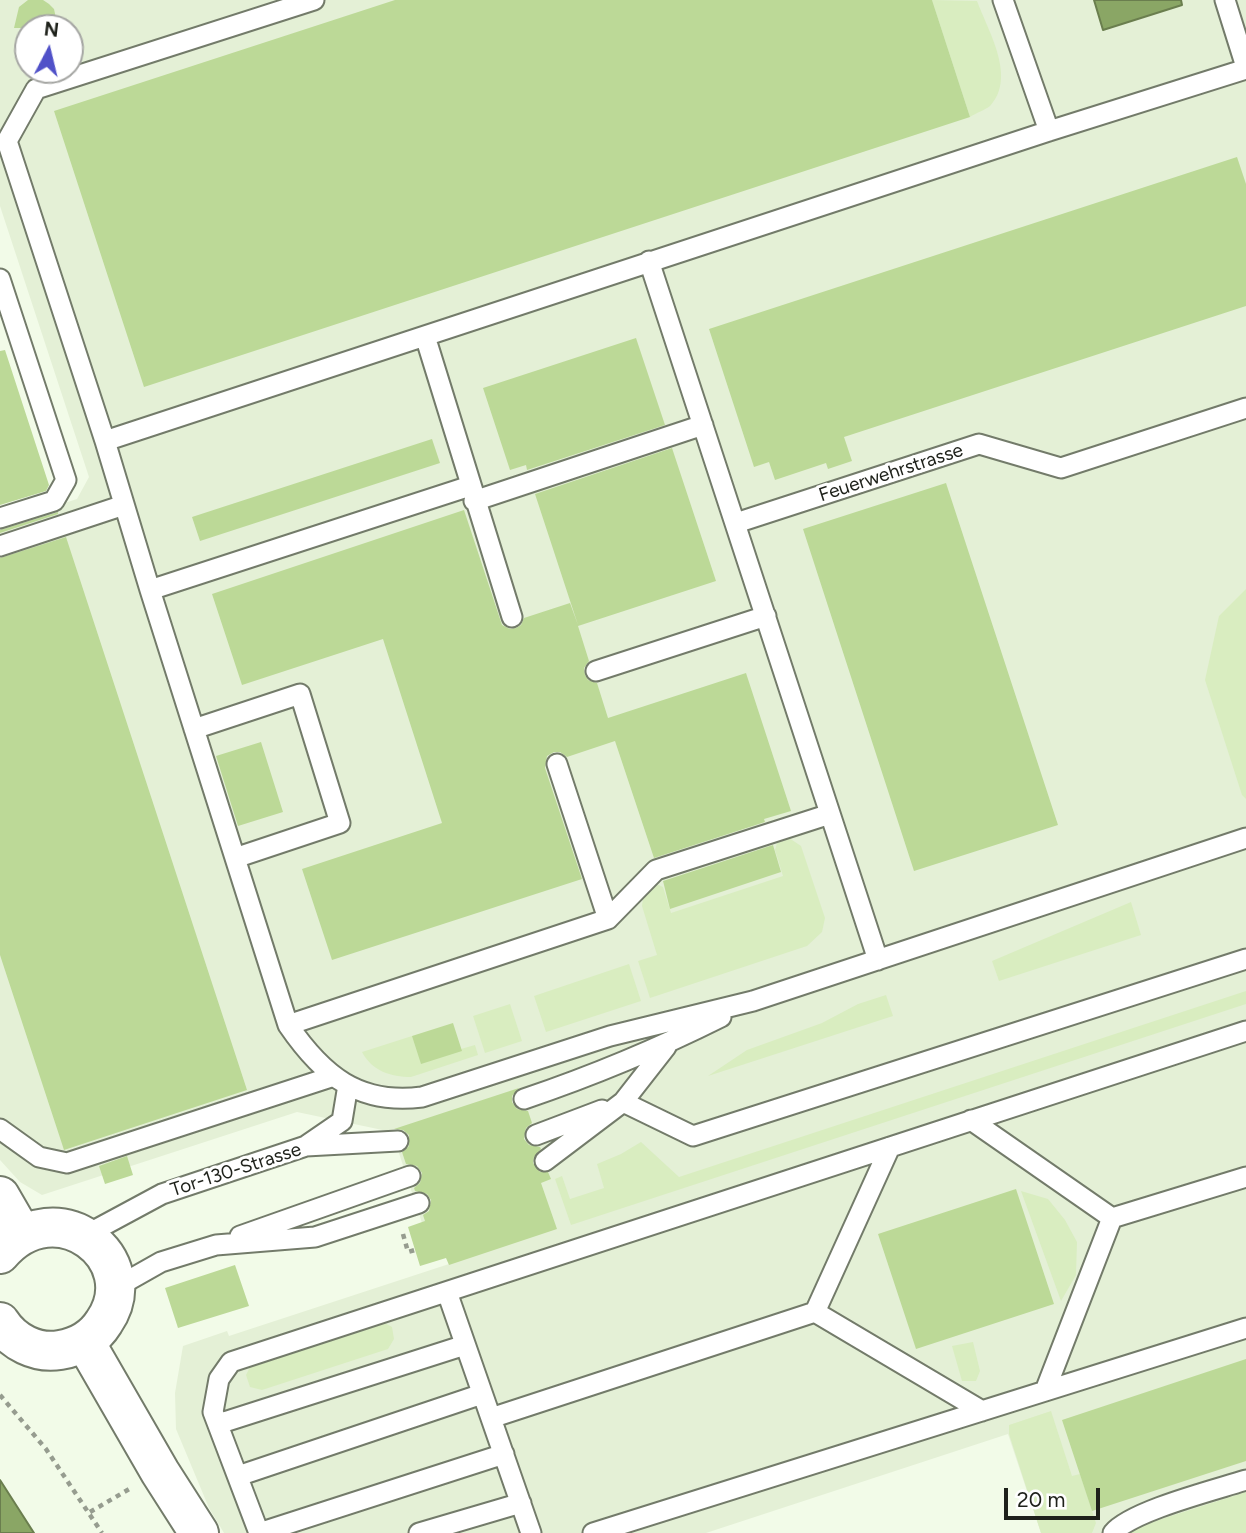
<!DOCTYPE html>
<style>
body{margin:0}
#map{position:relative;width:1246px;height:1533px;overflow:hidden;background:#f2fbe8;font-family:Figtree,sans-serif}
canvas{display:block}
.north{position:absolute;left:14px;top:14px;width:70px;height:70px;box-sizing:border-box;background:#fff;border:2px solid #a5a6a3;border-radius:50%;rotate:7deg;font-size:19px;font-weight:700;line-height:28px;text-align:center;color:#1e211a}
.north::after{content:'';display:block;margin:auto;width:24px;height:32px;background:#5051c8;clip-path:polygon(50% 0,100% 100%,50% 72%,0 100%)}
.scale{position:absolute;left:1004px;top:1488px;width:96px;height:32px;box-sizing:border-box;border:4px solid #1e211a;border-top:0;padding-left:9px;font-size:21px;line-height:24px;white-space:nowrap;color:#1e211a;-webkit-text-stroke:5px #fff;paint-order:stroke}
</style>
<div id="map">
<canvas width="1246" height="1533"></canvas>
<div class="north">N</div>
<div class="scale">20 m</div>
</div>
<script>
const ctx = document.querySelector('canvas').getContext('2d');
ctx.lineJoin = 'round';
function fillPath(path, color) {
  ctx.fillStyle = color;
  ctx.fill(path, 'evenodd');
}
function stroke(path, color, width, dash) {
  ctx.strokeStyle = color;
  ctx.lineWidth = width;
  ctx.lineCap = dash ? 'butt' : 'round';
  ctx.setLineDash(dash || []);
  ctx.stroke(path);
}
function write(font, color, halo, rows, align = 'center') {
  ctx.font = font + ' Figtree,sans-serif';
  ctx.lineWidth = 6;
  ctx.setLineDash([]);
  ctx.textBaseline = 'middle';
  ctx.strokeStyle = halo;
  ctx.fillStyle = color;
  for (const [text, x, y, turn = 0] of rows) {
    ctx.save();
    ctx.translate(x, y);
    ctx.rotate((+turn || 0) * Math.PI / 180);
    ctx.textAlign = isNaN(turn) ? turn : align;
    if (halo) ctx.strokeText(text, 0, 0);
    ctx.fillText(text, 0, 0);
    ctx.restore();
  }
}
fillPath(new Path2D(`
 M0,0H1246V1533H1041L1008,1434L706,1533H224L209,1508L176,1429L175,1393L183,1346L227,1331L229,1336L449,1264L438,1231L422,1223L392,1132L297,1112L42,1195L20,1182L0,1160V524L77,499L89,477L0,206ZM28,28H70V70H28Z`), '#e4f0d6');
fillPath(new Path2D(`
 M932,0L977,1C988,31 1017,77 990,106C985,110 976,113 970,117Z
 M1246,589V799L1242,795L1205,680L1219,616Z
 M789,838L801,846L825,918L822,932L807,946L650,998L638,961L657,955L642,906L644,892L652,882L663,887L671,913L783,876L775,850L778,840Z
 M1131,902L1141,935L999,981L992,961Z
 M629,964L641,1001L546,1032L534,996Z
 M1246,991V1004L571,1225L555,1179L562,1176L570,1199L604,1188L597,1164L621,1154L641,1142L679,1177Z
 M886,995L893,1016L708,1076L747,1050L822,1023L858,1004Z
 M510,1004L522,1041L485,1053L473,1016Z
 M412,1036L461,1049L475,1045L478,1055L411,1077C391,1077 372,1071 362,1052Z
 M1021,1191L1048,1199L1065,1220L1077,1242L1076,1275L1061,1301Z
 M381,1321L392,1327L394,1339L388,1349L262,1390L250,1387L246,1375L251,1365Z
 M973,1342L980,1371L976,1381H962L952,1346Z
 M1051,1411L1072,1476L1080,1474L1096,1523L1092,1533H1041L1009,1434V1425Z
 M1246,1492V1533H1129L1140,1526Z`), '#d9edc0');
const water = new Path2D(`
 M1094,0H1181L1182,5L1103,30Z
 M0,1480L34,1533H0Z`);
fillPath(water, '#8aa665');
stroke(water, '#6a7e4e', 2);
fillPath(new Path2D(`
 M28,0H43L49,4L54,9L58,28H14L19,7Z
 M395,0H932L970,117L144,387L54,111Z
 M1237,157L1246,184V306L844,437L852,461L828,469L826,463L775,480L769,462L754,467L709,329Z
 M636,338L665,425L527,470L526,465L510,470L483,388Z
 M5,350L49,485L46,491L0,505V351Z
 M432,439L440,463L200,541L192,517Z
 M672,448L716,581L578,626L589,661L584,668L585,675L588,680L597,683L608,718L746,673L791,811L764,819L765,822L654,858L615,741L567,757L560,752H554L547,756L545,768L582,879L332,960L302,869L442,823L383,639L242,685L212,594L464,510L502,625L510,629L516,628L521,625L524,618L570,603L578,625L535,494Z
 M946,483L1058,825L914,871L803,529Z
 M58,512V514L0,533V530Z
 M66,537L247,1090L64,1150L0,955V558Z
 M261,742L283,812L238,826L216,756Z
 M773,845L781,872L670,909L663,881Z
 M453,1023L462,1051L421,1064L412,1036Z
 M519,1088L512,1096V1102L517,1109L528,1111L532,1123L526,1128L524,1139L529,1145L540,1147L541,1149L534,1157L533,1163L540,1172H548L551,1179L541,1183L557,1229L449,1265L446,1258L420,1266L408,1227L425,1221L423,1215L429,1211L431,1200L427,1194L415,1191L414,1188L420,1183L422,1173L417,1166L406,1164L402,1152L409,1146V1135L403,1130L394,1129Z
 M127,1156L133,1175L105,1184L99,1166Z
 M1016,1189L1054,1304L916,1349L878,1234Z
 M235,1265L249,1306L178,1328L165,1288Z
 M1246,1359V1461L1092,1511L1062,1420Z`), '#bcd997');
const lane = new Path2D(`
 M1003,0L1049,131
 M1225,0L1246,67
 M1246,69L1049,131L105,441L150,590L288,1025C323,1076 359,1105 422,1097L610,1036L753,1001L1246,838
 M649,261L878,960
 M0,279L66,480L54,501L0,518
 M425,336L512,617
 M105,441L7,141L36,89L314,0
 M474,501L703,425
 M736,523L979,444L1061,468L1246,408
 M0,546L124,505
 M150,590L470,486
 M596,671L766,616
 M194,729L300,694L340,823L235,858
 M557,764L608,919
 M288,1025L608,919L656,870L830,814
 M524,1099C592,1076 657,1049 721,1017
 M623,1102L693,1136L1246,959
 M971,1120L1112,1218L1045,1391
 M0,1129L39,1157L67,1163L334,1076
 M536,1135L602,1110
 M307,1145L342,1121L348,1085
 M545,1161L623,1102L666,1047
 M1112,1218L1246,1177
 M84,1236L162,1194L306,1146L398,1141
 M240,1236L410,1176
 M115,1288L161,1262L216,1245L315,1237L419,1203
 M447,1292L531,1533
 M815,1312L890,1147
 M491,1418L815,1312L982,1411
 M218,1424L465,1345
 M504,1454L259,1533L213,1412L219,1379L231,1362L1246,1031
 M238,1476L482,1394
 M419,1533L521,1503
 M593,1533L1246,1328
 M1113,1533C1131,1511 1215,1490 1246,1480`);
const street = new Path2D(`
 M0,1196L22,1234
 M0,1254C56,1188 147,1259 104,1322C94,1338 79,1347 60,1350C36,1354 13,1342 0,1322
 M85,1342L160,1472L199,1533`);
stroke(lane, '#737b6a', 23);
stroke(street, '#737b6a', 42);
stroke(new Path2D(`
 M403,1234L408,1252L415,1250
 M0,1395L46,1449L102,1533
 M90,1512L131,1488`), '#969c8f', 4.5, [5, 5]);
stroke(lane, '#fff', 19);
stroke(street, '#fff', 38);
write('19px', '#1e211a', '#fff', [
 ["Feuerwehrstrasse",891,473,-18],
 ["Tor-130-Strasse",236,1170,-18]
]);
</script>
